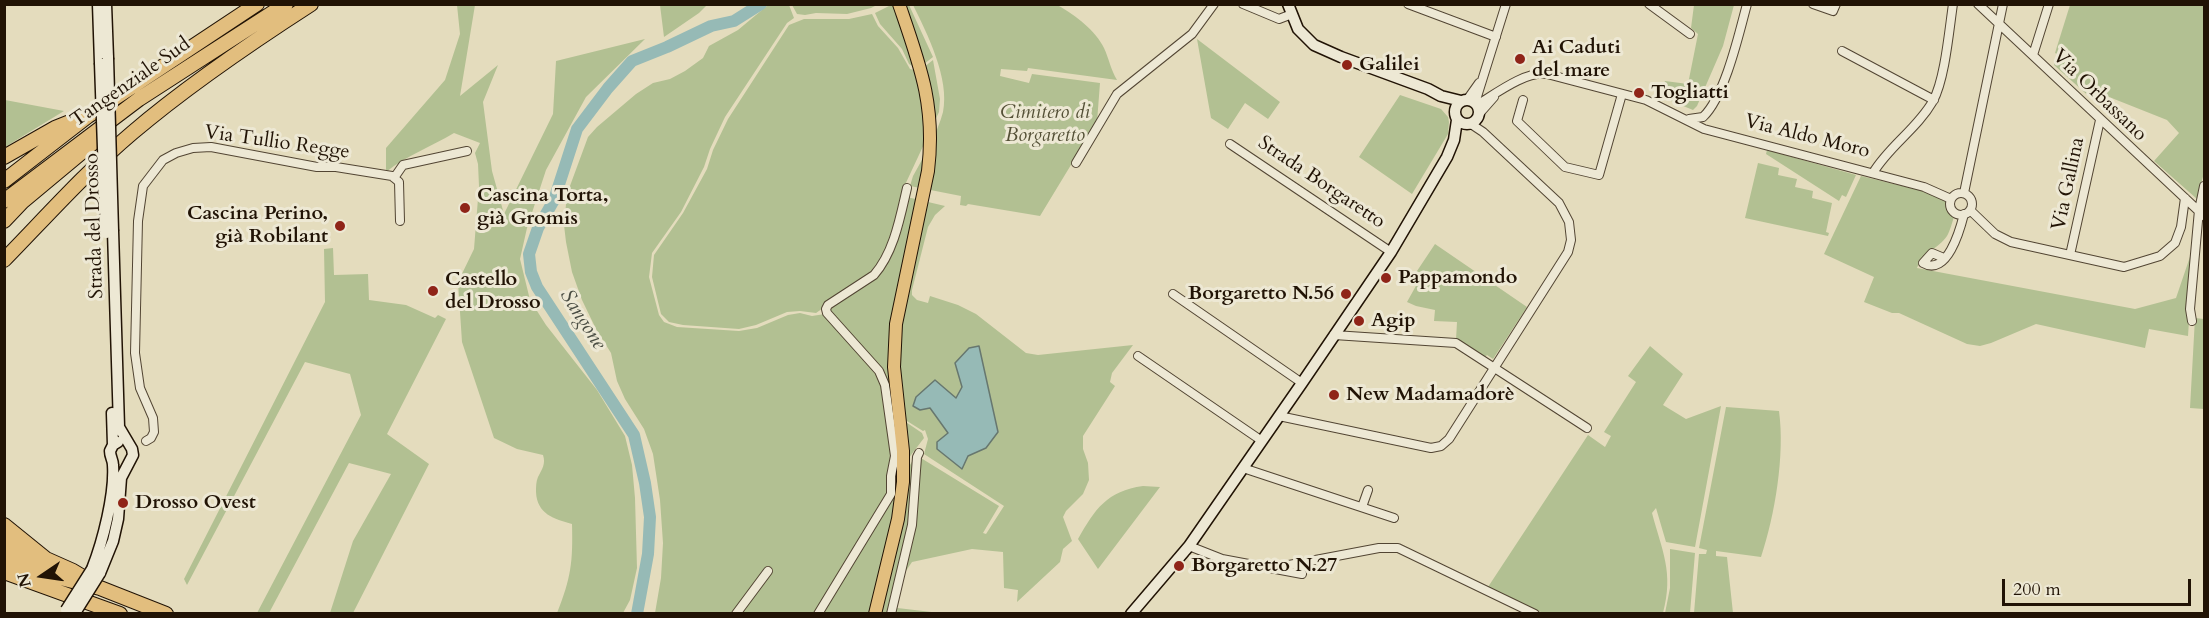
<!DOCTYPE html>
<meta charset="utf-8">
<style>
body{margin:0}
#map{position:relative;width:2209px;height:618px;overflow:hidden;background:#e4dcbd;font-family:Cardo,serif}
canvas{display:block}
.frame{position:absolute;inset:0;border:6px solid #211305;pointer-events:none}
.north{position:absolute;left:12px;top:546px;width:60px;height:60px;-webkit-text-stroke:4px #ede8d4;paint-order:stroke;rotate:257deg;font-size:16px;font-weight:700;line-height:24px;text-align:center;color:#211305}
.north::after{content:'';display:block;margin:auto;width:21px;height:27px;background:#211305;clip-path:polygon(50% 0,100% 100%,50% 72%,0 100%)}
.scale{position:absolute;left:2002px;top:579px;width:189px;height:27px;box-sizing:border-box;border:3px solid #211305;border-top:0;padding-left:8px;font-size:18px;line-height:21px;white-space:nowrap;color:#211305;-webkit-text-stroke:4px #ede8d4;paint-order:stroke}
</style>
<div id="map">
<canvas width="2209" height="618"></canvas>
<div class="frame"></div>
<div class="north">N</div>
<div class="scale">200 m</div>
</div>
<script>
const ctx = document.querySelector('canvas').getContext('2d');
ctx.lineJoin = 'round';
function fillPath(path, color) {
  ctx.fillStyle = color;
  ctx.fill(path, 'evenodd');
}
function stroke(path, color, width, dash) {
  ctx.strokeStyle = color;
  ctx.lineWidth = width;
  ctx.lineCap = dash ? 'butt' : 'round';
  ctx.setLineDash(dash || []);
  ctx.stroke(path);
}
function write(font, color, halo, rows, align = 'center') {
  ctx.font = font + ' Cardo,serif';
  ctx.lineWidth = 6;
  ctx.setLineDash([]);
  ctx.textBaseline = 'middle';
  ctx.strokeStyle = halo;
  ctx.fillStyle = color;
  for (const [text, x, y, turn = 0] of rows) {
    ctx.save();
    ctx.translate(x, y);
    ctx.rotate((+turn || 0) * Math.PI / 180);
    ctx.textAlign = isNaN(turn) ? turn : align;
    if (halo) ctx.strokeText(text, 0, 0);
    ctx.fillText(text, 0, 0);
    ctx.restore();
  }
}
fillPath(new Path2D(`
 M457,5H475L460,96L498,65L483,102L492,171L504,214L553,114L556,61L645,39L586,97L546,170L527,228L520,259L530,300L546,325L597,390L625,436L632,465L635,498L637,568L630,600L623,613H557C571,578 573,562 572,524C554,519 537,514 536,492C536,486 536,482 538,477C542,469 546,464 543,455L517,449L494,438L462,342L458,282L474,249L479,186L478,164L475,153L480,143L454,133C431,147 407,155 386,172V148L445,80L460,34Z
 M660,5V4L707,5L699,13L664,37Z
 M768,5H789L794,18L787,23L725,117L710,149L704,167L681,212L652,253L649,277L659,315L664,322L677,327L739,331L757,328L788,315L800,313L812,316L825,314L867,359L880,379L894,414L922,433L924,438L911,455L815,613H655L661,578L663,543L660,500L653,454L644,429L625,399L617,381L611,353L596,329L582,300L572,272L566,242L564,225L567,194L588,137L597,127L636,94L653,83L670,79L685,71L703,58L709,46L738,30Z
 M792,5V4L877,5L871,8L847,14L816,13L805,15L797,14Z
 M891,5H909L933,57L924,64L916,68L909,64L902,49L880,24L875,13Z
 M913,5L1059,6C1075,15 1096,31 1104,48C1109,59 1111,70 1117,80L1028,68L1027,71L1001,69L1000,76L1029,83L1032,74L1100,83L1097,122L1040,216L968,204L966,206L960,205L961,196L910,186L913,176C923,158 938,132 943,112C950,79 927,33 913,5Z
 M1694,5H1734L1723,46L1697,106L1693,110L1659,96L1665,81L1688,84L1698,34L1691,28Z
 M2070,5H2204V173L2197,199L2154,161L2179,133L2167,120L2099,93L2093,100L2054,65L2057,54L2055,53Z
 M872,14L878,26L898,48L910,69L919,71L933,60L940,99L939,112L904,187L894,230L885,254L872,274L816,313L800,311L787,312L756,325L739,329L683,325L669,322L661,314L652,277L654,255L683,213L707,169L713,150L728,119L789,25L804,19H849Z
 M1197,39L1280,102L1268,119L1245,103L1228,129L1211,118Z
 M1400,95L1441,109L1448,117L1449,122L1448,134L1412,194L1359,157Z
 M5,100L64,111L5,147Z
 M1767,150L1856,175L1846,197L1842,195L1839,201L1766,154Z
 M1758,163L1779,168L1778,175L1797,179L1795,187L1813,191L1812,198L1832,203L1826,232L1829,233L1828,236L1745,218Z
 M1861,176L1927,192L1947,202L1948,212L1954,217C1952,223 1950,231 1947,236C1937,250 1924,251 1917,268L2135,309L2176,298L2194,245L2188,336L2149,329L2145,348L2036,324L1991,343L1980,346L1967,344L1899,313H1892L1864,302L1874,277L1824,254Z
 M907,197L945,206L935,215L928,227L912,290V295L917,300L928,303L930,296L958,305L976,314L1026,353L1038,355L1133,345L1112,373L1110,382L1115,386L1083,436V449L1088,463L1089,480L1083,494L1066,511L1063,517L1072,541L1063,549L1060,562L1017,602L1018,590L1004,588L1003,552L972,549L912,562L891,593L889,607L940,613L820,614L848,567L851,568L849,566L916,455L999,506L983,533L986,534L1004,506L924,454L928,439L925,430L923,431L899,416L880,370L828,310L881,270Z
 M1435,244L1527,307L1493,359L1487,355L1485,357L1456,340L1457,322L1434,321L1435,310L1416,306L1407,302L1417,284L1411,280Z
 M333,248L334,275L368,274L369,300L406,305L435,318L438,315L446,319L387,434L429,464L353,613H330L353,541L391,474L349,463L269,613H257L361,415L350,374L305,362L187,585L184,579L325,302L324,249Z
 M2195,318L2204,319V409L2190,408Z
 M1650,346L1683,374L1663,405L1686,419L1721,406L1695,547L1666,542L1656,508L1652,513C1662,551 1674,572 1663,613H1543L1488,587L1588,435L1605,447L1611,436L1604,432L1636,382L1628,376Z
 M1726,407L1779,411C1785,455 1775,515 1761,557L1716,551V556L1727,557L1733,613H1694L1699,554H1706L1707,550L1699,548Z
 M1143,486L1160,487L1098,569L1078,539C1095,509 1107,491 1143,486Z
 M1670,549L1695,553L1690,613H1665L1670,588Z`), '#b2c092');
const water = new Path2D(`
 M979,346L998,432L986,448L968,456L962,469L937,449V442L948,433L930,408L920,410L913,406L916,397L935,380L956,398L962,387L955,363L969,348Z`);
fillPath(water, '#96bab6');
stroke(water, '#67776f', 1.5);
stroke(new Path2D(`
 M637,614L648,554L650,517L645,483L634,435L537,287L531,272L529,254L538,228L554,200L577,129L608,88L632,61L667,47L711,26L734,21L761,4`), '#96bab6', 12);
const street = new Path2D(`
 M1243,4L1279,19L1292,14
 M1408,4L1496,37
 M1649,4L1690,34
 M1813,4L1833,11L1836,4
 M1978,4L2204,216
 M1842,51L1934,100
 M2033,55L2049,4
 M1467,100L1479,83
 M1523,100L1517,121L1565,167L1599,175L1622,94
 M1475,103L1506,4
 M1477,105C1495,94 1527,70 1547,74L1646,100L1704,129L1924,187L1951,199
 M1479,114L1494,97
 M1689,119L1703,117C1725,96 1739,34 1747,4
 M1230,144L1391,252
 M1076,163L1117,94L1192,34L1214,4
 M1873,173C1889,146 1917,129 1933,101C1945,79 1949,31 1953,4
 M394,178L403,165L467,151
 M1964,193L2003,4
 M1950 204a11 11 0 1 1 22 0a11 11 0 1 1-22 0Z
 M1970,210L1995,234L2011,242L2124,267L2160,256L2175,243L2181,227L2185,198
 M2070,255L2100,120
 M1944,258L1932,253L1923,263C1947,277 1960,230 1964,214
 M1173,294L1302,383
 M2192,321L2190,309L2199,210L2204,186
 M1334,335L1456,343L1587,428
 M1138,356L1262,441
 M1279,416L1431,448L1441,446L1449,439L1568,252L1571,240L1569,222L1559,203L1483,132L1471,124
 M146,441L151,438L154,432L153,418L140,388L135,353L138,221L143,186L163,160L176,153L193,148L211,147L317,167H336L392,176L399,182L400,221
 M1243,468L1394,518
 M1362,507L1368,490
 M1189,546L1222,559L1302,574
 M1273,568L1379,548H1398L1535,614
 M736,614L768,571
 M818,614L891,494V476L895,456L885,385L879,371L827,313L826,309L828,305L874,275C894,252 900,218 907,188
 M891,614L912,525L917,457L919,453`);
const secondary = new Path2D(`
 M98,4L100,63
 M106,4L108,58
 M1288,4L1298,29L1314,45L1341,57L1428,89L1441,96L1461,101
 M1455 112a12 12 0 1 1 24 0a12 12 0 1 1-24 0Z
 M112,413L113,445
 M92,569C103,541 115,494 113,465C113,460 110,457 110,451L113,445L118,442
 M100,573L113,541L118,519L121,478L133,455L132,449L119,427L113,231
 M1131,614L1189,546L1302,383L1391,252L1447,157L1454,140L1457,120`);
const primary = new Path2D(`
 M875,614L898,519L903,482V451L894,367L896,324L928,171C936,106 920,65 899,4`);
const highway = new Path2D(`
 M4,157L55,128L75,120
 M4,181L88,116L257,4
 M4,201L139,99L286,4
 M4,221L23,201L95,141
 M4,260C46,217 86,172 132,133C187,86 249,44 311,4
 M4,525L46,559L73,571L88,580
 M4,541L18,552L40,564
 M4,558L53,576L100,588L166,614
 M4,572L120,614`);
stroke(street, '#524533', 10);
stroke(secondary, '#211305', 13);
stroke(primary, '#211305', 14);
stroke(highway, '#211305', 16);
stroke(street, '#ede8d4', 8);
stroke(secondary, '#ede8d4', 10);
stroke(primary, '#e2be7e', 12);
stroke(highway, '#e2be7e', 14);
const secondaryBridge = new Path2D(`
 M108,58L113,231
 M100,63L106,233
 M66,610L92,569
 M75,613L100,573`);
stroke(secondaryBridge, '#211305', 13, []);
stroke(secondaryBridge, '#ede8d4', 10);
for (const [x, y, r, color] of [
 [1520,59,6,"#8f2418"],
 [1347,65,6,"#8f2418"],
 [1639,93,6,"#8f2418"],
 [465,208,6,"#8f2418"],
 [340,226,6,"#8f2418"],
 [1386,278,6,"#8f2418"],
 [433,291,6,"#8f2418"],
 [1346,294,6,"#8f2418"],
 [1359,321,6,"#8f2418"],
 [1334,395,6,"#8f2418"],
 [123,503,6,"#8f2418"],
 [1179,566,6,"#8f2418"]
]) {
  const dot = new Path2D();
  dot.arc(x, y, r, 0, 2 * Math.PI);
  ctx.fillStyle = color;
  ctx.fill(dot);
  stroke(dot, '#ede8d4', 2);
}
write('bold 20px', '#211305', '#ede8d4', [
 ["Ai Caduti",1532,48],
 ["del mare",1532,71],
 ["Galilei",1359,65],
 ["Togliatti",1651,93],
 ["Cascina Torta,",477,196],
 ["già Gromis",477,219],
 ["Cascina Perino,",328,214,"right"],
 ["già Robilant",328,237,"right"],
 ["Pappamondo",1398,278],
 ["Castello",445,280],
 ["del Drosso",445,303],
 ["Borgaretto N.56",1334,294,"right"],
 ["Agip",1371,321],
 ["New Madamadorè",1346,395],
 ["Drosso Ovest",135,503],
 ["Borgaretto N.27",1191,566]
], 'left');
write('20px', '#211305', '#ede8d4', [
 ["Tangenziale Sud",131,83,-35],
 ["Via Orbassano",2099,96,44],
 ["Via Aldo Moro",1807,137,14],
 ["Via Tullio Regge",277,143,8],
 ["Strada Borgaretto",1321,183,34],
 ["Via Gallina",2069,184,-78],
 ["Strada del Drosso",95,226,-92]
]);
write('italic 20px', '#545036', '#ede8d4', [
 ["Cimitero di",1045,113],
 ["Borgaretto",1045,136]
]);
write('italic 21px', '#4a4d43', '#ede8d4', [
 ["Sangone",582,320,57]
]);
</script>
